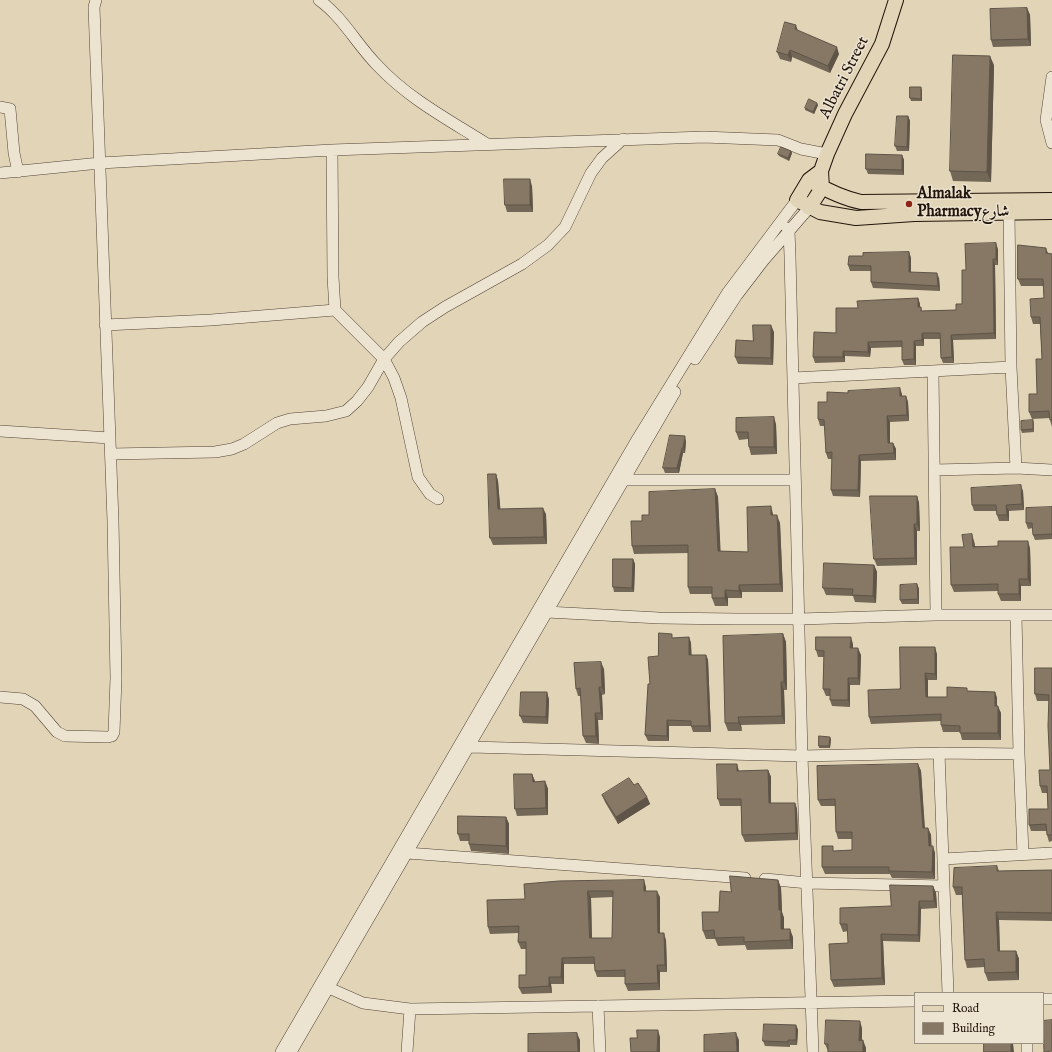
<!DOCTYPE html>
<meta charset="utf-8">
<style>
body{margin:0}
#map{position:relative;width:1052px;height:1052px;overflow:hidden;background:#e2d4b7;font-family:"IM FELL English",serif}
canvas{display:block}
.legend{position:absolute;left:914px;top:992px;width:130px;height:52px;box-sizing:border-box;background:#ece3d0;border:1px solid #9b9182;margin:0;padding:5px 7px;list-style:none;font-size:12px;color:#22150c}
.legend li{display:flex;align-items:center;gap:8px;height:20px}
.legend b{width:20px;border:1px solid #9b9182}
</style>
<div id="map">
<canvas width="1052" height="1052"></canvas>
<ul class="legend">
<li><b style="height:5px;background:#e2d4b7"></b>Road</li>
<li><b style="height:11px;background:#867865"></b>Building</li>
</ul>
</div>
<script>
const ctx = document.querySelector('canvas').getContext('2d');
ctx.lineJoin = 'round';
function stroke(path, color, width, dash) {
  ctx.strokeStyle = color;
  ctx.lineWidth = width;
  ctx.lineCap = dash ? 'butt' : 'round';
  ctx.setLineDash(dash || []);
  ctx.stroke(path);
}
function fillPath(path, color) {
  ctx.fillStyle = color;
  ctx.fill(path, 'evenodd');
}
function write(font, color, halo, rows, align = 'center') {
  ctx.font = font + ' "IM FELL English",Amiri,serif';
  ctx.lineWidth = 3;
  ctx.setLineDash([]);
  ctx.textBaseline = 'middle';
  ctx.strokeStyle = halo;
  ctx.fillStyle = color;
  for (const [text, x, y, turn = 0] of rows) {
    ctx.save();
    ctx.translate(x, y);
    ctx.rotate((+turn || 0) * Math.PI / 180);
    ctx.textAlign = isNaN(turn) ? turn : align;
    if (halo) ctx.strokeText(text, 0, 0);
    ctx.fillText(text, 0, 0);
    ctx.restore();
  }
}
const minor = new Path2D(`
 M319,0C343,17 357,45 378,66C409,99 449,120 487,144
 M1052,77L1046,120L1052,143
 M0,107L10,109L14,153L18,172
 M332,150L333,277L335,310L384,359L394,378L401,398L418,477L430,494L438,499
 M0,173L100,163L332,150L704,137L778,140L801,149L827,154
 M1009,212L1011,367L1016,468
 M787,228L789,231L790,256L802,756L813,1052
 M105,325L211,320L335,310
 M695,359L737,295L763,261L809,208
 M933,372L936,615
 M793,378L1011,367
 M0,431L110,438
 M111,454L215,452L232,449L244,444L277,423L290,419L326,416L346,411L357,401L368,387L384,359L399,342L422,322L445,307L522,264L548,245L565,227L591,173L602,158L623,139
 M935,470L1016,468L1052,470
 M623,480H795
 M547,612L659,618L737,619H799L936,615H1052
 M1016,615L1019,754L1023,854
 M0,697L23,699L35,706L57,732L65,736L108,737L112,736L114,732L116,678L113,521L94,7L96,0
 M470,747L802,756L939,753L1019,754
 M939,753L948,993
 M407,853L745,878
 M943,859L1052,853
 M765,879L808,883L944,886
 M329,988L363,1003L410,1009L915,1001
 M1043,999H1052
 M598,1006L600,1052
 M1027,1043V1052
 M281,1052L635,443L728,292L797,200
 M291,1052L675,392
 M407,1052L410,1009`);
const major = new Path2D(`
 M821,171L809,180L797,200L820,212L856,218L914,214L1052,212
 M809,180C826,190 842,198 861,202L1052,200
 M809,208L822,188L821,171L827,154L845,114L882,44L896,0`);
stroke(minor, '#524537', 12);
stroke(major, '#22150c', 16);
stroke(minor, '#ece3d0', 11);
stroke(major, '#e2d4b7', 14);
fillPath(new Path2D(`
 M1027,8L1030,15L1031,46L993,47L991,40Z
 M798,31L839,54L830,73L792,57L791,62L780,59L777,52Z
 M994,65L991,182L953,181L950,171Z
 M922,90V101H911L910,98Z
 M818,105L814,114L805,110V108Z
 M908,116L910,121L909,151H897L895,146Z
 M791,151L792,153L789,161L779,156L778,154Z
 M902,155L904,160V175L868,174L866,169Z
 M532,186L533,212H507L505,205Z
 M1046,248L1048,253L1052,254V427L1050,420V418L1032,419L1029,412L1037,394L1042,359L1040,324H1033L1031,317L1044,298L1043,286H1021L1018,279Z
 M998,249V265H995L996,339L953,340L954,363H943L941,358L940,339H924V346H916V365H904L902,360V347L871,348L870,357L845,356V362L815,363L813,357L858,308L918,298L920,304V307H921L922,311L956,310L962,304L966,270Z
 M909,252L911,258V272L939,278L940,291L873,288L871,282V271H850L848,265L863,256Z
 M774,332L773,365L738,364L735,357L753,341Z
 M902,394V396H906L908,402L909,421L890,422V443H893L896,449V460L861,461L860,497L833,496L831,490L832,459H828L826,453L825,426H820L818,419Z
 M1033,420L1034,423V432L1022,433L1021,430Z
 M776,424L777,454L751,455L749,447L748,439L739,440L736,432Z
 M686,441L685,453H683L679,473H665L663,468Z
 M496,474L498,481L500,509L546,514L547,544L493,545L490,538Z
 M715,489L718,497L720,551L748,552L773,514V515L780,523L783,592H742V598H728V606H715L712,598V594H690L688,587V553L634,554L632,546L642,521L649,515Z
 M1023,491L1024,510L1009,511V521H999L997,515L996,511H974L972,505Z
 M917,496L919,503L920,531H917V565L877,566L874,559Z
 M1052,507V539L1035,540L1033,535V528L1028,529L1026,523Z
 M974,541L975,546L1030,548L1031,586H1021V601H1001L998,594V591L954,592L951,585L964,547Z
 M633,559L635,564L634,592H614L613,587Z
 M874,565L877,572L876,603L855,602L853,596L826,595L823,588Z
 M917,584L919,589V604H902L900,600Z
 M783,634L786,642L787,690H784L785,724L741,725L742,731H728L725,723Z
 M689,637L691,643V655H706L708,660L711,732H693L691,726H669V741H648L645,735L650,684L658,656L674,638Z
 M853,644V648L861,655L860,685H850V707L832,706L830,700V696H826L823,689L824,657H818L816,650Z
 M937,654V680H928V697H947L969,691L995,692L997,698V706L1001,713V740H962L960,732H943L941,725V721L871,724L869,717Z
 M1052,668V841L1049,842L1047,835V831H1031L1029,825L1048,809L1047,793H1042L1040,786L1050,770L1049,701H1037L1035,694Z
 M604,669L605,694L602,695L603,720H598L599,744L586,743L583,736L581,696H578L576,689Z
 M547,692L549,700L548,724L523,723L520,716Z
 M831,739L830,748H819V746Z
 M918,764L921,771L925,828H928L931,835V846L935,853V879L892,878L890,874H825L822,867L835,851L852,850V839H838L836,832L835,806H821L818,800Z
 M768,770L771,777V803H795L797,809L798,840L745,842L742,835L741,806H720L718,799L739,771Z
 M532,774L535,782L545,781L548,789V815L517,816L515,809Z
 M634,785L647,797L650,804L618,824L605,802L602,795Z
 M506,817L509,824V854L471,851L469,844V841H460L458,834Z
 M997,866L999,871L1052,870V921L999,920L1000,951H1016L1019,959V980L988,981L985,973V967L967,968L965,960L962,895H956L953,887Z
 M778,880L781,888L782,912L784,918V929L793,937V949L747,950L745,945L718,946L715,939H706L703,931L719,912L731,892Z
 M524,884L646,887V891L660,897V933L666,940L667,972H660V990L628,991L625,984V977H597L595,971V964H564V984H551L552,993L522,994L519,988L526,975V949H521L518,942L519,933L490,934L488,927L525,899ZM613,897L612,938H592L591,898Z
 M933,886L936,893L937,908L921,909L920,942L883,941L885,985L834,987L831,980L848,943V931L843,932L840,924L891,906Z
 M796,1025L798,1030L797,1045H790V1047L765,1046L763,1041Z
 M862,1028V1040L866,1048L828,1051L825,1044Z`), '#736757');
fillPath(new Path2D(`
 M1027,8L1030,15L1031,46L1028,39Z
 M796,25L798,31L795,29Z
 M837,47L839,54L830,73L828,66Z
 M790,50L792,57L791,62L788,55Z
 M990,56L994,65L991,182L987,172Z
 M921,87L922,90V101L921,99Z
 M817,103L818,105L814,114L813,112Z
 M908,116L910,121L909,151L907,147Z
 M791,151L792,153L789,161L788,158Z
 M902,155L904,160V175L902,170Z
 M530,179L532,186L533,212L530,205Z
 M996,243L998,249V265L996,259Z
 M909,252L911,258V278L909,272Z
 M993,259L995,265L996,339L994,333Z
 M937,273L939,278L940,291L938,286Z
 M918,298L920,304V313L918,307Z
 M771,325L774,332L773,365L771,358Z
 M922,333L924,339V346L922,340Z
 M951,335L953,340L954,363L952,357Z
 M914,341L916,346V365L914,359Z
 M868,342L871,348L870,357L868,352Z
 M843,351L845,356V362L843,357Z
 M900,388L902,394V402L900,396Z
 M906,396L908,402L909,421L907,415Z
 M887,416L890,422V450L888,443Z
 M774,417L776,424L777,454L774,447Z
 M685,436L686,441L685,453L683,448Z
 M893,443L896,449V460L894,453Z
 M682,448L683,453L679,473L677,468Z
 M859,455L861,461L860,497L858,490Z
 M496,474L498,481L501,516L498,509Z
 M1021,485L1023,491L1024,510L1022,504Z
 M715,489L718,497L721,559L718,551Z
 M917,496L919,503L920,531L917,524Z
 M1006,505L1009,511V521L1007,515Z
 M771,506L773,514L774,523L771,515Z
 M543,508L546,514L547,544L544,537Z
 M777,515L780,523L783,592L780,584Z
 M914,524L917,531V565L915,558Z
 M972,534L974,541L976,554L973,547Z
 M1028,541L1030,548L1031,586L1028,579Z
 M633,559L635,564L634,592L632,588Z
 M874,565L877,572L876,603L873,596Z
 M1019,579L1021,586V601L1019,594Z
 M917,584L919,589V604L918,599Z
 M739,585L742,592V598L739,591Z
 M725,590L728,598V606L725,598Z
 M783,634L786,642L787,690L784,682Z
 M689,637L691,643L692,661L689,655Z
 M851,637L853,644V655L850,648Z
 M935,647L937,654V680L935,674Z
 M858,648L861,655L860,685L858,678Z
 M706,655L708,660L711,732L709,726Z
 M601,662L604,669L605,694L602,687Z
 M925,673L928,680V704L926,697Z
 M848,678L850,685V707L848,700Z
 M781,682L784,690L785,724L782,716Z
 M599,687L602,695L603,720L601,713Z
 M547,692L549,700L548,724L546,717Z
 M995,692L997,698V713L995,706Z
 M998,706L1001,713V740L998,733Z
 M595,713L598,720L599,744L596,736Z
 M738,717L741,725L742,731L739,723Z
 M667,720L669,726V741L667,736Z
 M830,737L831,739L830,748L829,746Z
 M737,764L739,771V778L737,771Z
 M918,764L921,771L925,835L923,828Z
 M768,770L771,777V810L769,803Z
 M532,774L535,781V789L533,782Z
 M545,781L548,789V815L546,808Z
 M647,797L650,804L618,824L616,817Z
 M795,803L797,809L798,840L796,833Z
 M506,817L509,824V854L506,846Z
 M928,828L931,835L932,853L929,846Z
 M933,846L935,853V879L932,872Z
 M644,880L646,887V897L644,891Z
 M778,880L781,888L782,912L784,918V937L781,929L779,910Z
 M933,886L936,893L937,908L934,901Z
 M588,891L591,898L592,945L590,938Z
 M657,891L660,897V940L658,933Z
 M919,901L921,909L920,942L918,935Z
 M996,912L999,920L1000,959L998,951Z
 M790,929L793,937V949L790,940Z
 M664,933L666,940L667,972L665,965Z
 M881,934L883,941L885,985L882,978Z
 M1016,951L1019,959V980L1016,972Z
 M562,958L564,964V984L561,977Z
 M657,965L660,972V990L658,983Z
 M549,977L551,984L552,993L549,986Z
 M860,1021L862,1028V1048L859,1041Z
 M796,1025L798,1030L797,1045L796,1040Z
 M658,1030L660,1037V1052H657Z
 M577,1033L580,1040V1052H578Z
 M736,1033L739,1040V1052H737Z
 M863,1040L866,1048V1052H863Z
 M1011,1043H1013L1014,1052H1011Z`), '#5e5447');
const building = new Path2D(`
 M1027,8L1028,39L991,40L990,9Z
 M785,22L796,25L795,29L837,47L828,66L790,50L788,55L777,52Z
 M953,55L990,56L987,172L950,171Z
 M910,87H921V99L910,98Z
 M809,99L817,103L813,112L805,108Z
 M897,116H908L907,147L895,146Z
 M781,147L791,151L788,158L778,154Z
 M866,154L902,155V170L866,169Z
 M504,179H530V205H505Z
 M996,243V259H993L994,333L951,335L952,357L941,358L940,333H922V340L914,341V359L902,360V341L868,342V352L843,351V357H813L814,332L836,333V308H858L857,301L918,298V307H921V311L956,310V304H962V270H966L965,244Z
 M1018,245L1046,248V253L1052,254V420H1050L1049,411L1029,412V394H1037L1036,359H1042L1040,317H1031L1030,299L1044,298L1043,279H1018Z
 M909,252V272L937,273L938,286L871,282V266L848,265L849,256H863V253Z
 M753,325H771V358L735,357L736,340L753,341Z
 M900,388V396H906L907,415L887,416L888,443H893L894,453L859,455L858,490H831L832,452L826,453L824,420L818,419V402H827V392L848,393V391Z
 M774,417V447H749L748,432H736V418Z
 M1033,420V429L1021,430V421Z
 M670,435L685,436L683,448H682L677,468H663Z
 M488,474H496L498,509L543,508L544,537L490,538Z
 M1021,485L1022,504L1006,505L1007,515H997L996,505H972L971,488Z
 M715,489L718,551L748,552L747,507L771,506V515H777L780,584L739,585V591L725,590V598H712V587H688V545L632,546L631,521H642V515H649V492Z
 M870,496H917V524H914L915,558L874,559Z
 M1052,507V534L1033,535L1032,523H1026V508Z
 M972,534L973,547L998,546V541H1028V579H1019V594H998V584L951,585L950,547H964L962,535Z
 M613,559H633L632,588L613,587Z
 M824,563L874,565L873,596L852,595L853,589L823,588Z
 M917,584L918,599L900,600V585Z
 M659,633L672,634V638L689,637V655H706L709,726H691V721L667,720V736L645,735L648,684H650L648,657L658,656Z
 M783,634L784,682H781L782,716L738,717L739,723H725L723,636Z
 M816,637H851L850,648H858V678H848V700H830V689H823L824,651L816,650Z
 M900,647H935V674L925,673L926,697H947V687L967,688V691L995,692V706H998V733H960V726L941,725V714L869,717L868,690L900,689Z
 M601,662L602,687H599L601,713H595L596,736H583L580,688L576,689L574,663Z
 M1035,668H1052V835H1047L1046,824L1029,825V809H1048L1047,786H1040L1039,770H1050L1048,726L1049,695L1035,694Z
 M521,692H547L546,717L520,716Z
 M819,736L830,737L829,746H819Z
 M717,764H737V771L768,770L769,803H795L796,833L742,835L741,799H718Z
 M918,764L923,828H928L929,846H933L932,872L889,871V867H822V846H833V851L852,850V832H836L835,799L818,800L817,766Z
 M514,774H532L533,782L545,781L546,808L515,809Z
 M629,778L634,785L638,783L647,797L616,817L602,795Z
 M458,816L506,817V846L469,844V834H458Z
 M997,866V871L1052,870V913L996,912L998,951H1016V972L985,973L984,959L965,960L962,887H953L954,868Z
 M730,876L778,880L779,910H781V929H790V940L744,942V937L715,938L714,930L703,931L702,912H719L720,891L731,892Z
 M644,880V891H657L658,933H664L665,965H657L658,983L625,984V970L595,971L594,957L562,958L561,977H549V986L519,988V975H526V942H518L519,926L488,927L487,900L525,899L524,884L559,881ZM588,891H613L612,938H590Z
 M890,885L933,886L934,901H919L918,935L881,934L882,978L831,980L829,944L848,943L847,924H840V908L891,906Z
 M826,1020L860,1021L859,1041L863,1040V1052H828V1044H825Z
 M1052,1020V1051L1044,1052L1043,1021Z
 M764,1024L796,1025V1040H788V1042L763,1041Z
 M637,1030H658L657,1052H631L630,1038H637Z
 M577,1033L578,1052H528V1034Z
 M736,1033L737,1052H704V1035Z
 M984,1043H1011V1052H984Z`);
fillPath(building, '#867865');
stroke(building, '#5e5447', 1);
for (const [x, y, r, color] of [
 [909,204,4,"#8f2418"]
]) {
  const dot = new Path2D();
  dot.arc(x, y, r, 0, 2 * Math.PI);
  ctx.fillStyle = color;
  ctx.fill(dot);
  stroke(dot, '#ece3d0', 1.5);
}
write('16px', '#22150c', '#ece3d0', [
 ["Albatri Street",845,78,-63]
]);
write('bold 16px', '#22150c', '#ece3d0', [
 ["Almalak",917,195],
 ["Pharmacyشارع",917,213]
], 'left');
</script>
